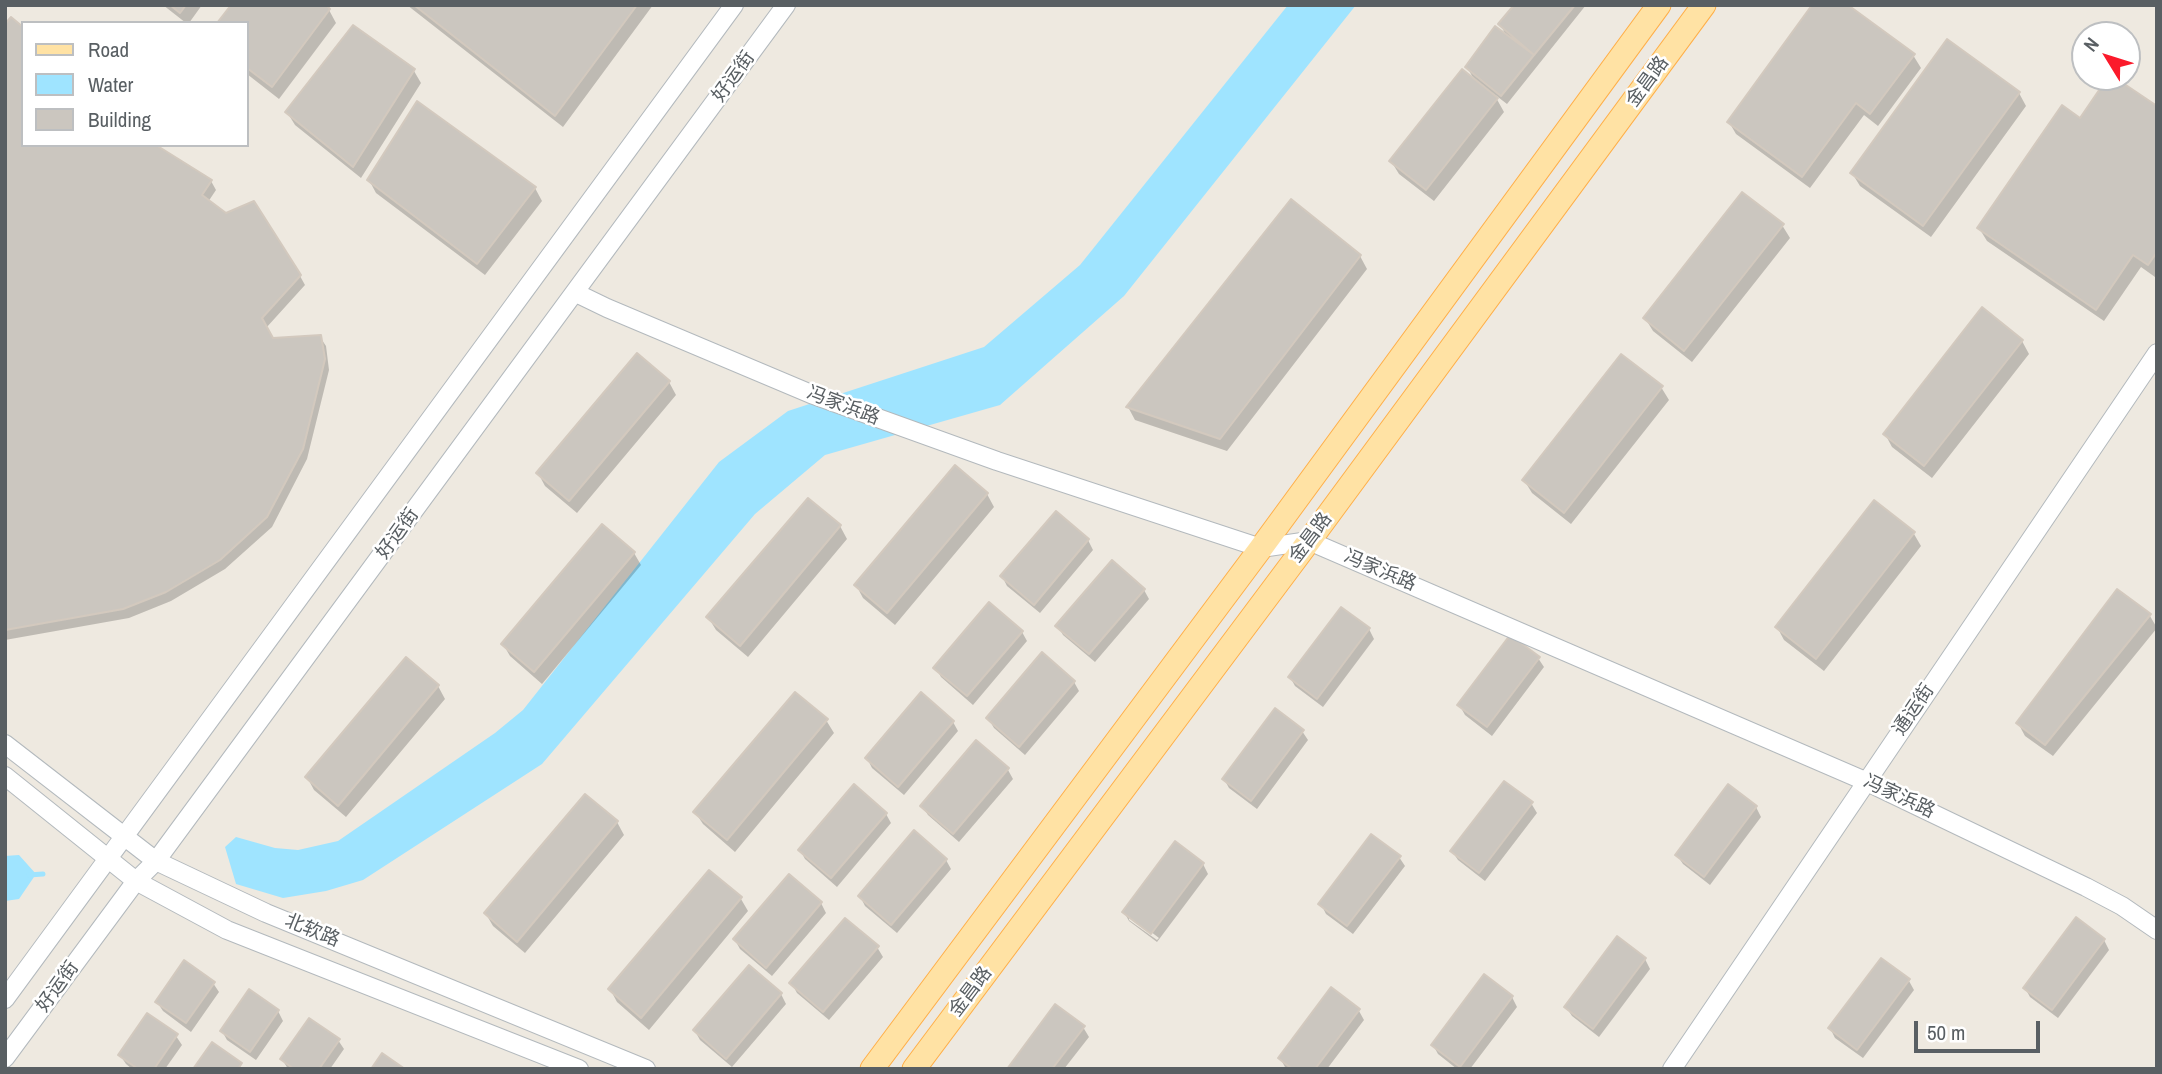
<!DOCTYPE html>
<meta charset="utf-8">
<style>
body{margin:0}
#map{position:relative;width:2162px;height:1074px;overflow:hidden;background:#eee9e0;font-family:"Archivo Narrow",sans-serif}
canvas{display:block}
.frame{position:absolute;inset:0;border:7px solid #595f63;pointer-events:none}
.legend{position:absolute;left:21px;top:21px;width:228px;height:126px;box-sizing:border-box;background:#fff;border:2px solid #bdbfc1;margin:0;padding:9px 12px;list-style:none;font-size:21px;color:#595f63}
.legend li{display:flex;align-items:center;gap:14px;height:35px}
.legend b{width:35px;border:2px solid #bdbfc1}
.north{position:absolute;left:2071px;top:21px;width:70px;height:70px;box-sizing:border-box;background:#fff;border:2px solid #bdbfc1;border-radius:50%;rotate:308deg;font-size:19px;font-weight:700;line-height:28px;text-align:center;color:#595f63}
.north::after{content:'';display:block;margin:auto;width:24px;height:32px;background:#fb1a2b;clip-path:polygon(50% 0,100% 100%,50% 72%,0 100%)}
.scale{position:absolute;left:1914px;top:1021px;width:126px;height:32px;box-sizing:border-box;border:4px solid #595f63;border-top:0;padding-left:9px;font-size:21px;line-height:24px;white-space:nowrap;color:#595f63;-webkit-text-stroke:5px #fff;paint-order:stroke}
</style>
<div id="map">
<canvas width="2162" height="1074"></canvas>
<div class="frame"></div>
<ul class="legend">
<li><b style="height:9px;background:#ffe2a4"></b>Road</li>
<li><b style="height:19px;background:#9fe4ff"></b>Water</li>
<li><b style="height:19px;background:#cbc6bf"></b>Building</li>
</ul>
<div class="north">N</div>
<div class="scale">50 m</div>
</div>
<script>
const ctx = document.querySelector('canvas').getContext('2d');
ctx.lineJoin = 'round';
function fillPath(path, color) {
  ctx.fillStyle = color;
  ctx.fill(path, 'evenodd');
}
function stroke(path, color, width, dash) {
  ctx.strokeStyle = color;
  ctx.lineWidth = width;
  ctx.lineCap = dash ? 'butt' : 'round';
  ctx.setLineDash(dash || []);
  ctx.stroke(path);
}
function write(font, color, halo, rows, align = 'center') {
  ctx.font = font + ' "Archivo Narrow","Noto Sans SC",sans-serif';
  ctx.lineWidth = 5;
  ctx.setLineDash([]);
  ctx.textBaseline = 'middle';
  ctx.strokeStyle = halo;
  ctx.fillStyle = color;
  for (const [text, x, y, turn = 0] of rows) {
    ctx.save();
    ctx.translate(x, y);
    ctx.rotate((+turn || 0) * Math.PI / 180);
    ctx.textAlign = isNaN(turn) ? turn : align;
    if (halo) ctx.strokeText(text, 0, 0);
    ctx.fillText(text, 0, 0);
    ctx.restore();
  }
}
fillPath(new Path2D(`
 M1288,5H1356L1124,296L1000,405L825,455L755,514L542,764L363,880L326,891L283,898L236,884L225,847L236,837L275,848L298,850L338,841L495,733L523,710L719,462L788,411L984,347L1080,265Z
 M19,855L36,874L19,899L5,901V856Z`), '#9fe4ff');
fillPath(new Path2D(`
 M163,5H202L189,23H186Z
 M407,5H653L563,127Z
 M1516,5H1586L1507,104L1494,94L1504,112L1434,201L1399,174L1391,161L1476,83L1467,67L1507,37L1500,24Z
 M329,10L336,23L279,99L247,74V23Z
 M5,27L23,145L211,181L216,190L208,202L300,276L305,285L266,328L273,340L320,337L326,346L329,370L307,459L272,527L225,569L171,601L129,618L5,640Z
 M1913,55L1921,68L1878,126L1864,115L1810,188L1736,134L1729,122Z
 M414,71L421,83L361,178L295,125L287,112Z
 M2111,77L2157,108V275L2155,277L2141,267L2104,321L1987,241L1979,228L2080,120Z
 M2019,93L2026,106L1931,237L1860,186L1852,173Z
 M369,180L535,188L542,201L485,275L376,193Z
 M1291,202L1360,256L1367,269L1227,451L1135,420L1128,407Z
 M1782,225L1790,238L1692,362L1653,331L1645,318Z
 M2022,341L2029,354L1932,478L1892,447L1885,434Z
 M669,382L676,395L577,513L545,486L538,473Z
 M1661,387L1669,400L1571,524L1532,493L1524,480Z
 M987,494L994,507L895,625L863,598L856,585Z
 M1056,513L1088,540L1093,550L1040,613L1007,586L1002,576Z
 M840,526L847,539L748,657L716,630L708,617Z
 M1914,534L1921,546L1824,671L1784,640L1777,627Z
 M634,553L641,565L542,684L510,656L503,644Z
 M1144,590L1149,599L1095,662L1063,635L1058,626Z
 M2150,616L2157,628L2053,756L2025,736L2018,723Z
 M1369,629L1374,639L1323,707L1295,686L1290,677Z
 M1022,632L1027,641L973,705L941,677L936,668Z
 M1538,658L1544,667L1492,736L1465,715L1460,706Z
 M406,660L438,686L445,699L346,817L314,790L307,777Z
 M1074,682L1079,691L1025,755L994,728L988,718Z
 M826,720L834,733L735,852L703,824L695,812Z
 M953,722L958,731L904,795L872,768L867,758Z
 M1302,731L1308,740L1257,809L1229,788L1224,779Z
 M976,742L1008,770L1013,779L959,842L928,815L922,806Z
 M1729,787L1756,807L1761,817L1710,885L1683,864L1677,855Z
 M586,796L617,822L624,835L525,953L493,926L486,914Z
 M1531,803L1537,813L1485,881L1458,860L1452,851Z
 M886,814L891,823L837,887L805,859L800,850Z
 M1399,857L1405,866L1353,934L1326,914L1321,904Z
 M946,860L951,869L897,933L865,906L860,896Z
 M1203,864L1208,874L1157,942L1129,921L1124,912ZM1129,915L1159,938L1157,940L1129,920Z
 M709,872L741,899L748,911L649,1030L617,1002L610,989Z
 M821,903L826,913L772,976L740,949L735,940Z
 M2104,940L2109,950L2058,1018L2030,997L2025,988Z
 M877,947L883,957L829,1020L797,993L792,984Z
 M1645,959L1650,969L1599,1037L1572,1016L1566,1007Z
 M1909,981L1914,990L1863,1058L1835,1038L1830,1028Z
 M213,983L219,992L191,1032L163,1011L157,1002Z
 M781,994L786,1004L732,1067L700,1040L695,1031Z
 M1512,997L1517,1007L1470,1069H1457L1438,1054L1433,1045Z
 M278,1011L283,1021L256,1060L227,1040L222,1031Z
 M1359,1011L1364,1020L1327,1069L1285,1067L1280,1058Z
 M1083,1027L1089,1037L1064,1069H1009Z
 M176,1036L182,1045L165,1069H132L126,1064L120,1055Z
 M338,1040L344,1049L330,1069H288L282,1059Z`), '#0003');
stroke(new Path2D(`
 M29,875L43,874`), '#9fe4ff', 5);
const building = new Path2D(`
 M170,5H186L180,13Z
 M231,5H326L330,9L272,87L247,68V23H217Z
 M414,5H637L555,116Z
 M1514,5H1575L1534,55L1498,24Z
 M1812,5H1848L1915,54L1870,114L1856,103L1802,177L1727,122Z
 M11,17L23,27V145H156L212,180L202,195L226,213L254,201L301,275L262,318L273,338L321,335L325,359L303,449L267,517L220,560L166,592L123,609L5,630V24Z
 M353,25L415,69L353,167L285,112Z
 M1495,26L1534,55L1501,96L1465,67Z
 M1947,39L2020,92L1923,226L1850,173Z
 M1462,69L1498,98L1426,190L1389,161Z
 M2108,77H2114L2157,106V252L2148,265L2133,255L2096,310L1977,228L2062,105L2080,118Z
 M417,101L536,187L477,264L367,180Z
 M1742,192L1784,224L1684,351L1643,318Z
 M1291,199L1361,255L1220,439L1126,407Z
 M1982,307L2023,340L1924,466L1883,434Z
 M637,353L670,381L569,501L536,473Z
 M1621,354L1663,386L1564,513L1522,480Z
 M955,465L988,493L887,613L854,585Z
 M808,498L841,525L740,646L706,617Z
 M1874,500L1915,532L1816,659L1775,627Z
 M1056,511L1089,539L1034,605L1000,576Z
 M602,524L635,552L534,672L501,644Z
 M1112,560L1145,589L1089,654L1055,626Z
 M2117,589L2151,614L2045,745L2016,723Z
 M989,602L1023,631L967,696L933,668Z
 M1341,607L1370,628L1317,699L1288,677Z
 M1510,635L1540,657L1487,727L1457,705Z
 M1042,652L1075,681L1019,747L986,718Z
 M406,657L439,685L338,806L305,777Z
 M795,692L828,719L727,840L693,812Z
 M921,692L954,721L898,787L865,758Z
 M1275,708L1304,730L1251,801L1222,779Z
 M976,740L1009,768L953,834L920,806Z
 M1504,781L1533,802L1479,873L1450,851Z
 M854,784L887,813L831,878L798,850Z
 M1728,784L1757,806L1704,877L1675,855Z
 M585,794L618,821L517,942L484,913Z
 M914,830L947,859L891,925L858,896Z
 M1371,834L1401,856L1347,926L1318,904Z
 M1175,841L1204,863L1151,934L1122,912Z
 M709,870L742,897L641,1018L608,989Z
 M789,874L822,902L766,968L733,939Z
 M2076,917L2105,939L2052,1010L2023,988Z
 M845,918L879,946L823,1012L789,983Z
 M1617,936L1646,958L1593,1029L1564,1007Z
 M1881,958L1910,979L1857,1050L1828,1028Z
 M184,960L215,982L186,1023L155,1002Z
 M749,965L782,993L726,1059L693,1030Z
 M1484,974L1513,996L1460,1067L1431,1045Z
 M1331,987L1360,1009L1315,1069H1292L1278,1058Z
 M249,989L279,1010L250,1052L220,1031Z
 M1055,1004L1085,1026L1052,1069H1007Z
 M147,1013L178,1034L154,1069H138L118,1055Z
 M309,1018L340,1039L319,1069H294L280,1059Z
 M212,1042L242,1063L238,1069H193Z
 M382,1053L405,1069H371Z`);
fillPath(building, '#cbc6bf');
stroke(building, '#d3c9be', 2);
const minor = new Path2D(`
 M576,293L607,308L811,394L997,461L1261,548L1309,541L1865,781L2086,887L2122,906L2157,930
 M5,744L156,861L266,913L646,1069
 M5,776L136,881L227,930L579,1069
 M5,999L734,5
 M5,1058L136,881L156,861L786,5
 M1672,1069L2157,353`);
const major = new Path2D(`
 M872,1069L1261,548L1659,5
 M914,1069L1309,541L1704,5`);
stroke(minor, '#b3b9bd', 20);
stroke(major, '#ffaf48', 25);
stroke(minor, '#fff', 18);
stroke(major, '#ffe2a4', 23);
write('19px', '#595f63', '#fff', [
 ["好运街",734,77,-54],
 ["金昌路",1648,82,-54],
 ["冯家浜路",843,406,21],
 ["好运街",398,534,-54],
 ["金昌路",1311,538,-53],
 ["冯家浜路",1380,571,23],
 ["通运街",1914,710,-56],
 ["冯家浜路",1899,797,25],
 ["北软路",312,931,22],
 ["好运街",58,987,-54],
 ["金昌路",971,992,-53]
]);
</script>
